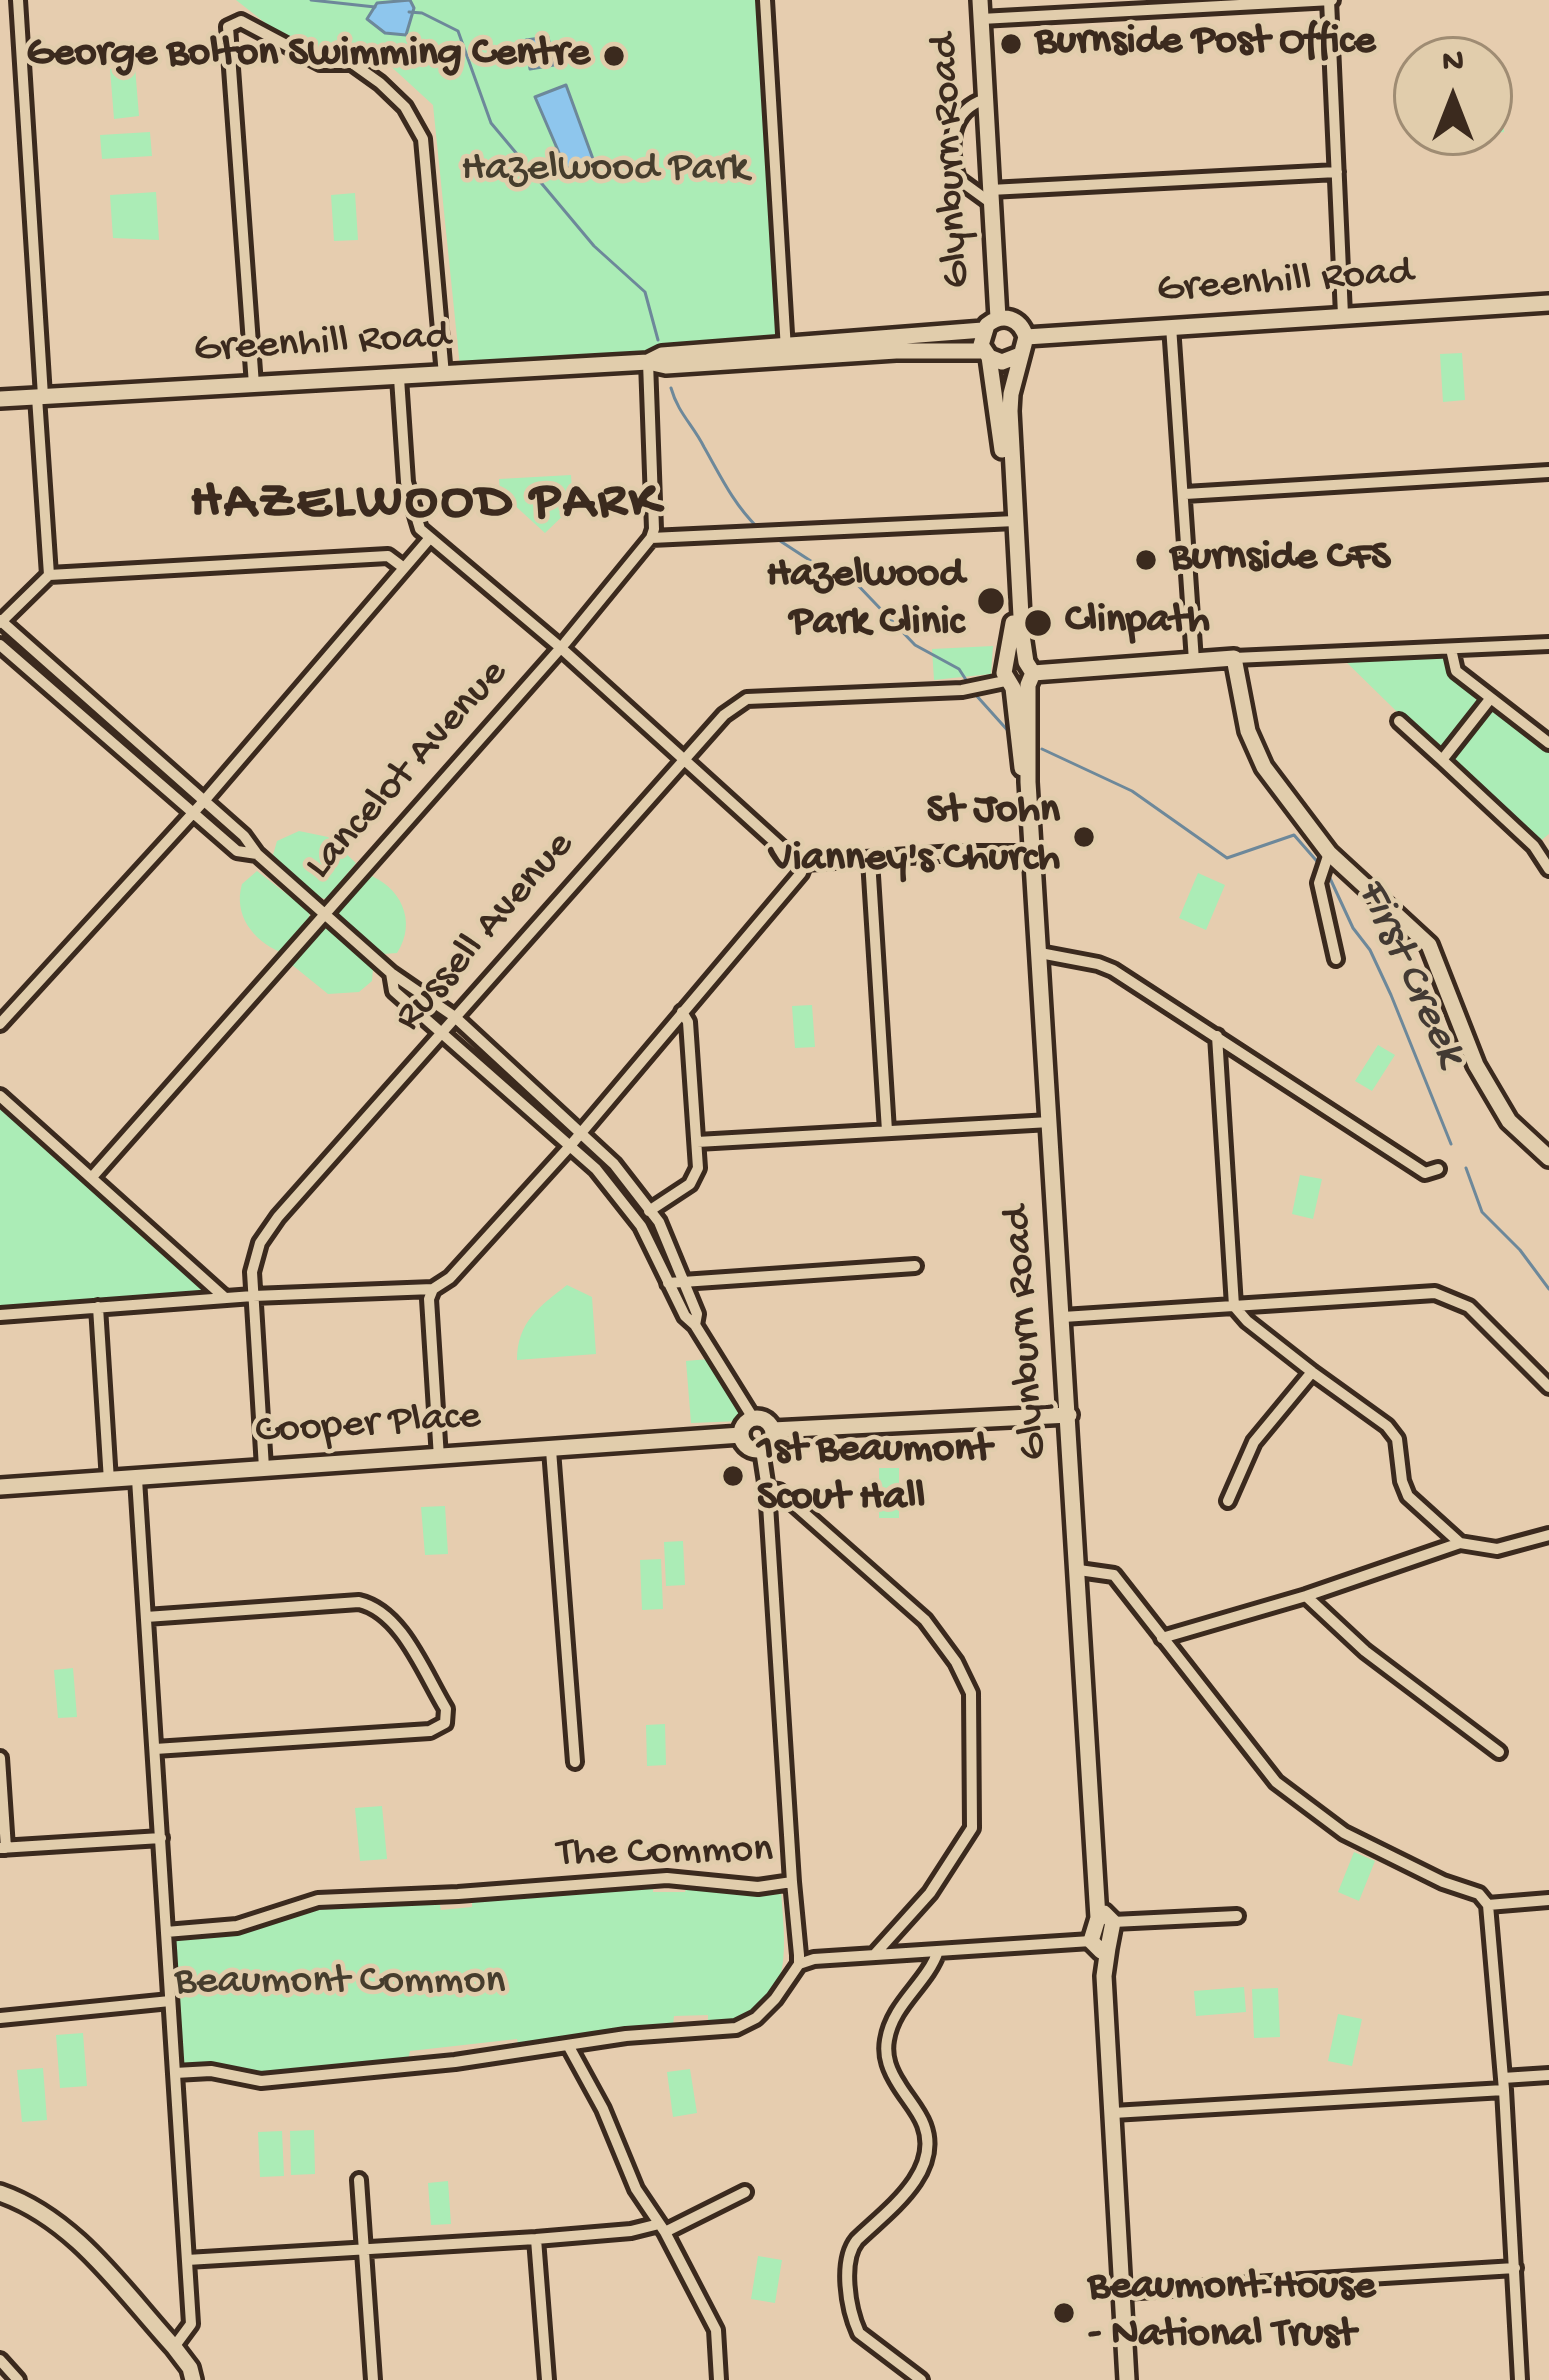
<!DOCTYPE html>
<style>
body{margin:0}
#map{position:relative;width:1549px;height:2380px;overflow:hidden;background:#e6cdaf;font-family:"Gochi Hand",sans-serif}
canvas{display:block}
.north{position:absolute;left:1393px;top:36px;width:120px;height:120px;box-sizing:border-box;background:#e1cdac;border:3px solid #9f8c73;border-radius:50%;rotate:0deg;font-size:33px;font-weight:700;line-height:48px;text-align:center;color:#3b2a1e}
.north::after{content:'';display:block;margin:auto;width:42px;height:54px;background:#3b2a1e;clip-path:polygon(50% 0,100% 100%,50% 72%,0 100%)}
</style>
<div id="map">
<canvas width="1549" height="2380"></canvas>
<div class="north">N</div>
</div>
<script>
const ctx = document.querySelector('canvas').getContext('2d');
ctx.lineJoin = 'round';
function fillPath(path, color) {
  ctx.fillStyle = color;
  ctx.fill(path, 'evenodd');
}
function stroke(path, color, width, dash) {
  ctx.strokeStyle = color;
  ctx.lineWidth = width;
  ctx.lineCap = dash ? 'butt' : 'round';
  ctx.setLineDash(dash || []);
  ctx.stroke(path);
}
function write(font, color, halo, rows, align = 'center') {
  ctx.font = font + ' "Gochi Hand",sans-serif';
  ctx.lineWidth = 9;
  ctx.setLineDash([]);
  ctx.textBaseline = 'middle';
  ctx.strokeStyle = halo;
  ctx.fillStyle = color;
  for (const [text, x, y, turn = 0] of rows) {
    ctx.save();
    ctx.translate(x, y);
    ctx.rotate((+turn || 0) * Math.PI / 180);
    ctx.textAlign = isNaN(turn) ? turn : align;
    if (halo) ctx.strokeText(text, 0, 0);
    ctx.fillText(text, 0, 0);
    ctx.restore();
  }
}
fillPath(new Path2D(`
 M236,0H759L778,343L460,367L433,105L373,50L296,47Z
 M135,67L139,116L114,119L110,69Z
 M1489,85H1501L1504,132L1482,134L1489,132Z
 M150,132L152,156L102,159L100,135Z
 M156,192L159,240L113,238L110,195Z
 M355,193L358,240L334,241L331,195Z
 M1462,353L1465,400L1443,402L1440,354Z
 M571,475L573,506L545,533L500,492L499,479Z
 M993,646L991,674L934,680L932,649Z
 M1451,649L1456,671L1549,743V834L1534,846L1338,654Z
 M299,831L328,837L356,863L326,899L316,897L273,855L277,841Z
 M257,871L310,912L308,923L280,952C253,940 233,915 242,884Z
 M1198,873L1225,885L1206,930L1179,918Z
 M366,874C400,885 418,921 397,953L383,954L337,915V907Z
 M324,926L373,969L372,981L359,992L328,994L291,964L290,960Z
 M812,1005L815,1047L795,1048L792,1006Z
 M1378,1045L1395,1055L1372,1091L1355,1081Z
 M0,1104L205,1285L203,1292L0,1307Z
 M1300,1175L1322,1179L1313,1219L1292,1214Z
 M567,1285L592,1297L596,1354L517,1360C517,1322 540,1306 567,1285Z
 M708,1359L742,1413V1421L691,1423L686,1361Z
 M879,1468H899V1518H879Z
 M445,1506L448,1554L425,1555L421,1507Z
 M683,1541L685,1585L666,1586L664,1542Z
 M661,1559L663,1609L642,1610L640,1560Z
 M73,1668L77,1717L58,1718L54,1670Z
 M665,1724L666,1765L647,1766L646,1725Z
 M382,1806L387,1859L360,1861L355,1808Z
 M1354,1852L1375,1861L1359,1901L1338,1892Z
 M653,1884V1892H685L687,1884L751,1892L781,1890C785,1953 797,2012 715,2025L708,2024V2015L674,2016L673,2025L519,2047L517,2039L410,2051L408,2060L261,2075L238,2070L189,2068L181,2059L172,1933L240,1930L336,1903L439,1901L441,1910L472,1907V1898Z
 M1244,1987L1246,2012L1196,2016L1194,1991Z
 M1278,1988L1280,2037L1254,2038L1252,1989Z
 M1338,2014L1362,2019L1352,2066L1328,2061Z
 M83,2033L87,2086L60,2088L56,2035Z
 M43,2068L47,2120L22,2122L17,2070Z
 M690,2069L697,2113L673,2117L667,2072Z
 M314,2130L315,2174L291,2175L290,2131Z
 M282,2131L284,2176L260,2177L258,2132Z
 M448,2181L451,2224L431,2225L428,2183Z
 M758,2256L782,2260L775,2303L751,2299Z`), '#abecb6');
const water = new Path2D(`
 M410,0L414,8L406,35L385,33L367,19L377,3Z
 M548,37L554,65L530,69L526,40Z
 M566,85L593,159L566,169L535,97Z`);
fillPath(water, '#8ec6ed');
stroke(water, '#6d889a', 3);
stroke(new Path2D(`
 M311,0L375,7
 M409,12L422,13L458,31L491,123L594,246L645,292L658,340
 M671,388C678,413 693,425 704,447C721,477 733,503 757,527
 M771,535L820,567L851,578L915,645L959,669L970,686
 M975,694L1010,733
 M1042,749L1132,791L1227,858L1294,835L1322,867
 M1328,874L1353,928L1370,950L1391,995L1451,1144
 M1466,1168L1482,1212L1520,1250L1549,1289`), '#6d889a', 3);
const street = new Path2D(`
 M18,0L43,396
 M765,0L786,350
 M1329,0L1343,315
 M981,19L1332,0
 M986,99C949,110 948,147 958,179L991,203
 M990,190L1337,172
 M1171,326L1194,661
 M399,378L406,482L420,529L561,648L786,852L805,863
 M254,385L228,27L241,21L320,63H352L380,83L405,107L423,139L444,375
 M1185,494L1549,472
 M651,538L1015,521
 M49,575L388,556L404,568
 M0,620L244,836L257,854L391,973L455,1017L614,1164L659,1222L697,1314L695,1325
 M0,623L49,575L37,397
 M0,645L237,851L257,854
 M1451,649L1456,671L1549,743
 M1234,658L1549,644
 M1490,699L1442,760L1534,846L1549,869
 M1399,721L1442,760
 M1329,853L1319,883L1336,959
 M870,860L887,1131
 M1040,953L1098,964L1113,970L1425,1173L1438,1169
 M391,973L394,991L596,1169L641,1226L685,1316L695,1325L753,1418
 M0,1024L204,801L429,539
 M1217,1036L1234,1306L1247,1321L1312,1372L1387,1426L1397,1439L1402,1481L1408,1496L1460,1543
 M0,1096L224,1297
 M697,1142L1050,1122
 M93,1176L565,643L651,538L654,529L648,362
 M649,1211L690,1184L698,1168L688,1022L682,1012
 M668,1283L915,1266
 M98,1307L109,1481
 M0,1315L253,1296L433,1289
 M1063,1317L1435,1293L1469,1307L1549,1387
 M551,1450L575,1762
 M761,1450L767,1489L792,1882
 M439,1458L429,1299L433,1289L450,1278L570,1146L801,873L805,863L954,853H1033
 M264,1468L252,1272L260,1243L278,1217L724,715L747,699L962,690L1005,681
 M137,1479L191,2324L174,2347
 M767,1489L779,1491L925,1620L956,1662L971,1693L972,1828L930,1893L875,1954
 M1228,1501L1254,1442L1312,1372
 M1079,1570L1114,1575L1276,1782L1344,1833L1443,1882L1479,1894L1488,1905L1504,2090L1520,2380
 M1306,1596L1365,1651L1499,1752
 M146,1617L359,1602C402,1612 424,1673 446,1709L445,1723L430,1731L155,1749
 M1162,1638L1306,1596L1460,1543L1497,1549L1549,1535
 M0,1758L6,1848
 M0,1848L161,1838
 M1488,1905L1549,1900
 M1113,1922L1237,1916
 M166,1932L237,1926L318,1900L458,1894L667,1878L758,1887L792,1882L799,1955V1964L775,1999L756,2018L736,2028L626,2036L455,2062L261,2081L211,2071L175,2073
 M799,1964L814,1959L1091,1941
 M0,2018L170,2001
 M568,2045L603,2109L636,2189L665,2232L716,2330L719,2380
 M1503,2078L1549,2075
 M1113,2113L1504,2090
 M359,2180L373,2380
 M665,2232L745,2192
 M536,2239L547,2380
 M187,2260L536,2239L631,2231L659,2224
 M1123,2292L1515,2268
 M0,2360L18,2380
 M921,2380L859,2333C848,2309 840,2261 857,2240C887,2211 942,2173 924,2125C919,2111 906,2097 899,2085C890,2071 884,2057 887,2040C893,2003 927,1984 938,1951`);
const secondary = new Path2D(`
 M980,0L998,318
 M1026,337L1549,303
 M1020,355L1002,362L989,357L981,345L987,325C1003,312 1020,318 1026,337L1011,394L1010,411L1022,635L1026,662L1033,673
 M989,357L1002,450
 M648,362L662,355L983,330
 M0,399L648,362L666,366L896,351H984
 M1033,673L1028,685V782L1098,1918
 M1033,673L1234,658L1248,731L1264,767L1329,853L1429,945L1476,1065L1509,1121L1549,1158
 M1013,688L1004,673L1013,623
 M1013,688L1022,768
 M741 1434a16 16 0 1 1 32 0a16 16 0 1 1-32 0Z
 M773,1430L1069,1415
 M0,1487L741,1435
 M1104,1913L1113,1922L1108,1948L1101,1951L1091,1941L1098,1918Z
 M1108,1948L1104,1976L1127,2380
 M0,2193C75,2219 122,2290 174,2347L190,2368L193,2380`);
stroke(street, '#3b2a1e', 20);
stroke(secondary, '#3b2a1e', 24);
stroke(street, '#e1cdac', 10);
stroke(secondary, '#e1cdac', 15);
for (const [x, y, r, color] of [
 [1011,44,12,"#3b2a1e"],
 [614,56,12,"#3b2a1e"],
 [1146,560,12,"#3b2a1e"],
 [991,601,15,"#3b2a1e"],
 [1038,623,15,"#3b2a1e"],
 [1084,837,12,"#3b2a1e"],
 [733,1476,12,"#3b2a1e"],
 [1064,2313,12,"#3b2a1e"]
]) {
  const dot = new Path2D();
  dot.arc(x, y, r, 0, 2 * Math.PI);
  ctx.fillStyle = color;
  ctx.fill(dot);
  stroke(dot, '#e1cdac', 4.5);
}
write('bold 42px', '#3b2a1e', '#e1cdac', [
 ["Burnside Post Office",1035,44],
 ["George Bolton Swimming Centre",590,56,"right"],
 ["Burnside CFS",1170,560],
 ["Hazelwood",964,577,"right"],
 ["Park Clinic",964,625,"right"],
 ["Clinpath",1065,623],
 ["St John",1060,813,"right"],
 ["Vianney's Church",1060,861,"right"],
 ["1st Beaumont",757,1452],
 ["Scout Hall",757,1500],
 ["Beaumont House",1088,2289],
 ["- National Trust",1088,2337]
], 'left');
write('42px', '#3b2a1e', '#e1cdac', [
 ["Glynburn Road",953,161,-93],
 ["Greenhill Road",1285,283,-4],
 ["Greenhill Road",322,345,-3],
 ["Lancelot Avenue",408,771,-48],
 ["Russell Avenue",486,933,-49],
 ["Glynburn Road",1028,1333,-94],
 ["Cooper Place",368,1426,-4],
 ["The Common",665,1854,-1]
]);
write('42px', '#463d2d', '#e1cdac', [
 ["Hazelwood Park",605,171],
 ["Beaumont Common",340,1984]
]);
write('italic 45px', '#433a33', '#e1cdac', [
 ["First Creek",1408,973,65]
]);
ctx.letterSpacing = '3px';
write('bold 54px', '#3b2a1e', '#e1cdac', [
 ["HAZELWOOD PARK",426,506]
]);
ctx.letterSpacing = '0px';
</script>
